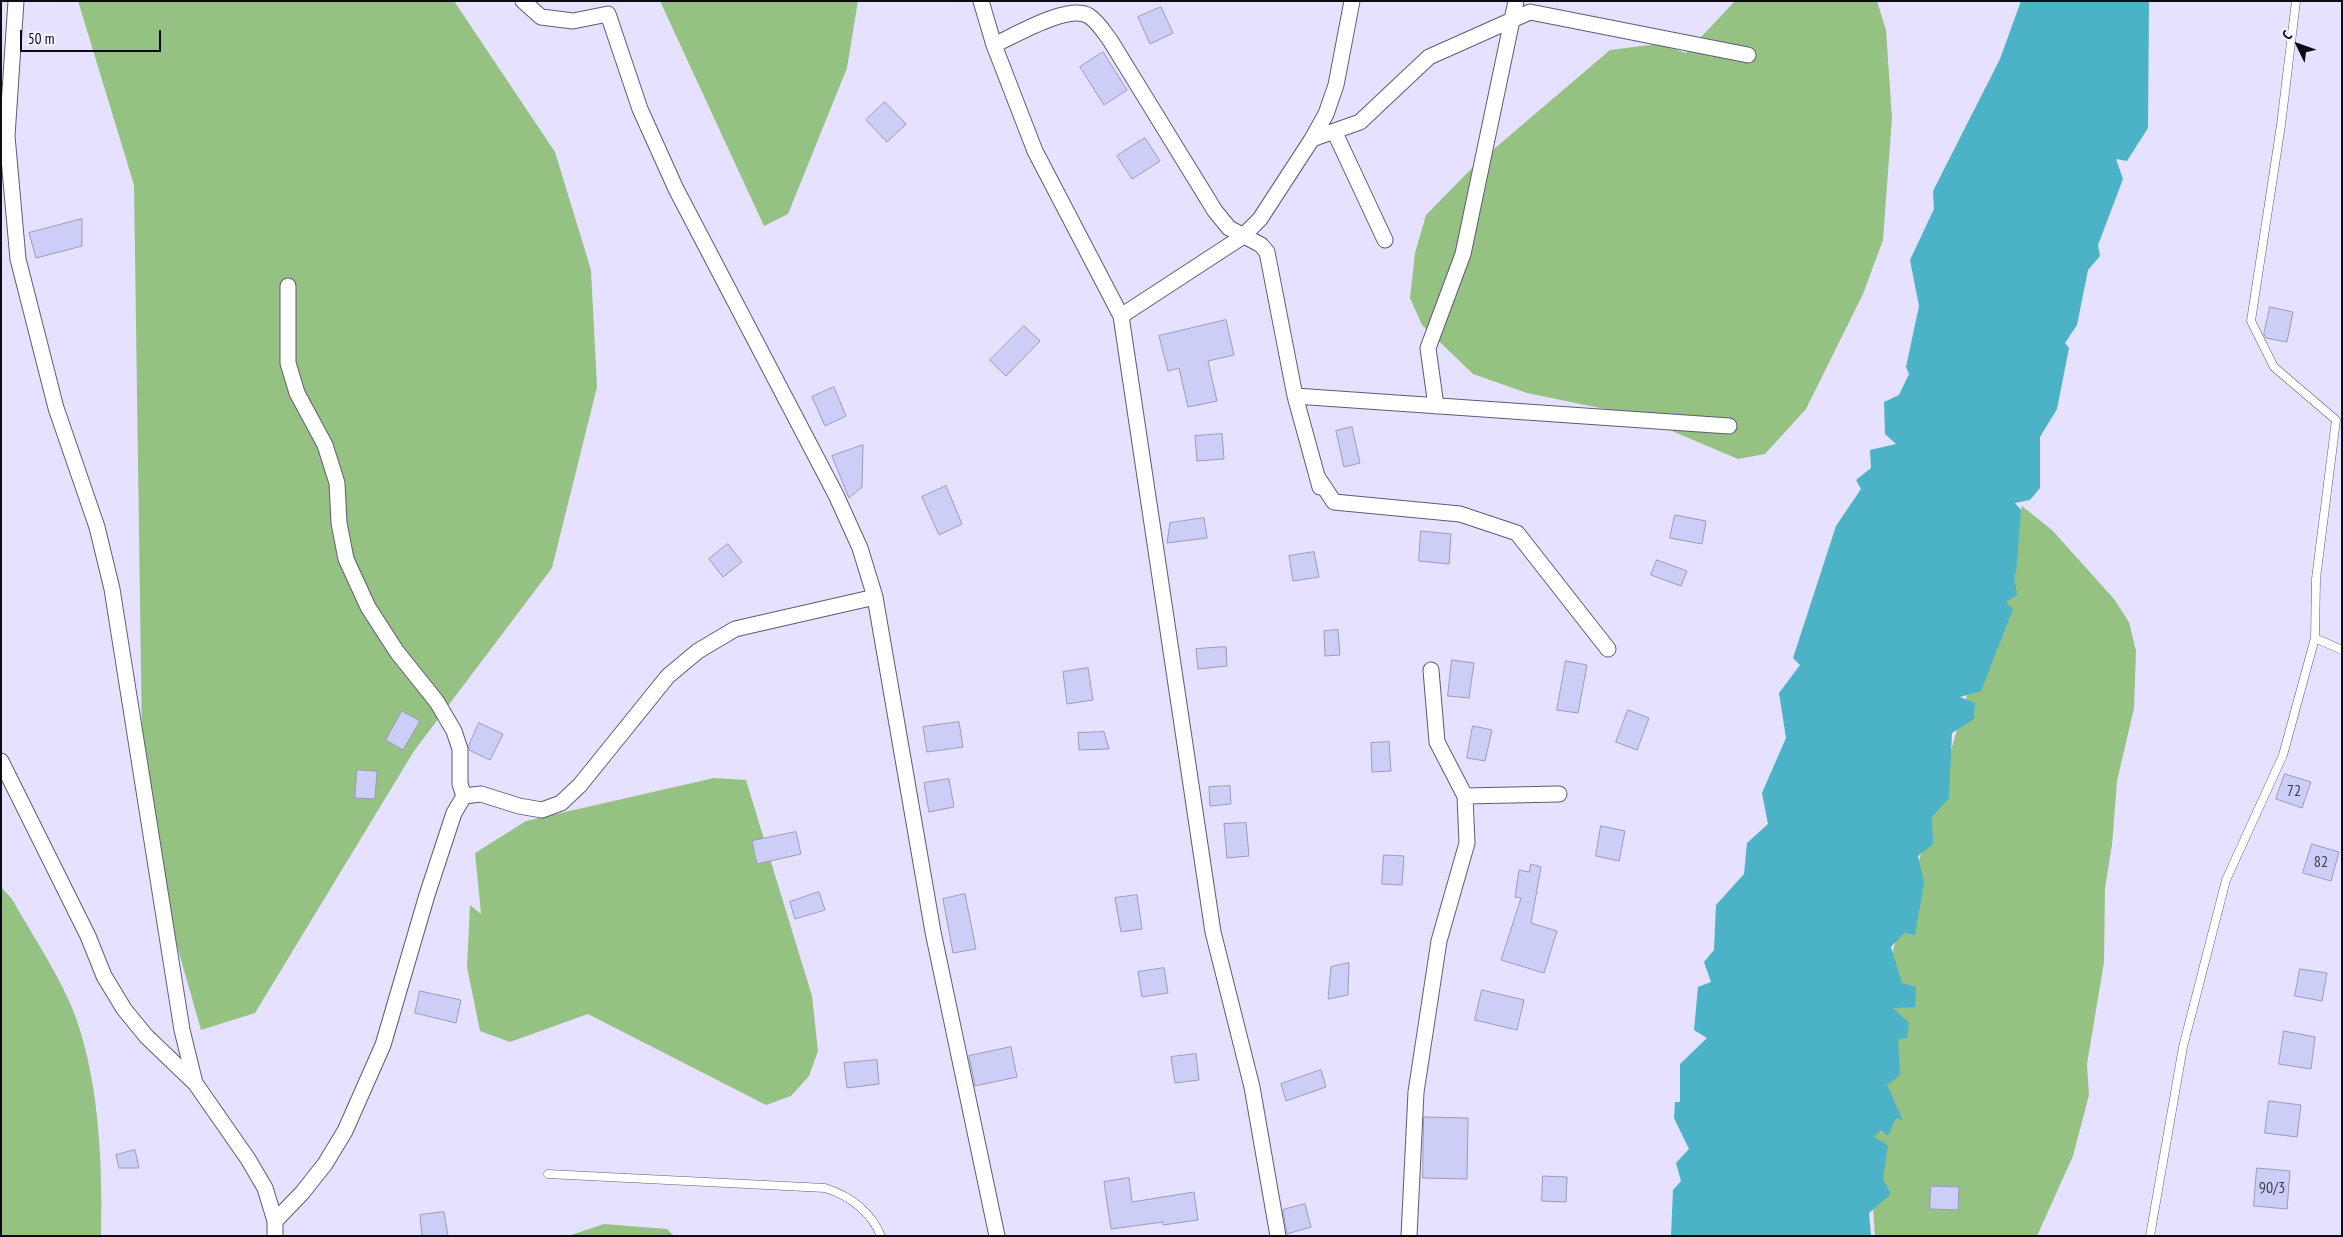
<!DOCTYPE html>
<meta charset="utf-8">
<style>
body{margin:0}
#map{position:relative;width:2343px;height:1237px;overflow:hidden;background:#e6e1fe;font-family:"PT Sans Narrow",sans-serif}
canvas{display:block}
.frame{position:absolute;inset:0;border:2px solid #0d0b14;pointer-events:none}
.north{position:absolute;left:2273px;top:20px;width:50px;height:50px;-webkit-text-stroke:4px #f3f1fd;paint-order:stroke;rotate:312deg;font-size:14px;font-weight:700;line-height:20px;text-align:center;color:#0d0b14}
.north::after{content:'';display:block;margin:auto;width:18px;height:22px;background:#0d0b14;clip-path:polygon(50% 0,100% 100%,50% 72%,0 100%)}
.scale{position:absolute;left:20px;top:30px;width:141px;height:22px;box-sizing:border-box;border:2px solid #0d0b14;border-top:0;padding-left:6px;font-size:15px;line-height:18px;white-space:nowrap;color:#0d0b14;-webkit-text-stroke:4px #f3f1fd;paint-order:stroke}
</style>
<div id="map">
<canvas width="2343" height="1237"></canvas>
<div class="frame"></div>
<div class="north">С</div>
<div class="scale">50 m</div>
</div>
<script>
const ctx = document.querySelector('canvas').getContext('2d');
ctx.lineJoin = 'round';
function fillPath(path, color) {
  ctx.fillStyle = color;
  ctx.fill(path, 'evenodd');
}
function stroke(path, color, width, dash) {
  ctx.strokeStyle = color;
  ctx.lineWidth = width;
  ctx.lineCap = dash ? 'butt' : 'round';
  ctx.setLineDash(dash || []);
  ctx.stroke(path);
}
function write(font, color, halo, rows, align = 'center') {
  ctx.font = font + ' "PT Sans Narrow",sans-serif';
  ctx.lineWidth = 4;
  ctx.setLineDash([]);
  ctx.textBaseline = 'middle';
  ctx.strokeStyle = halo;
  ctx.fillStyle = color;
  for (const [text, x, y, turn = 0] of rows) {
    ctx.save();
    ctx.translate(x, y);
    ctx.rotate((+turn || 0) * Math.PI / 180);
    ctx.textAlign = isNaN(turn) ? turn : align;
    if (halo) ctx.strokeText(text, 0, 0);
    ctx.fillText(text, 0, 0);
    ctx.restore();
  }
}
fillPath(new Path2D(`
 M78,1H454L555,152L591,270L597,387L552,568L414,751L255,1013L201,1030L151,854L142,741L134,185Z
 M660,1H858L847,68L788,214L764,226Z
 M1735,1H1877L1886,30L1892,118L1883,240L1863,294L1806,409L1765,454L1738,459L1634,415L1527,393L1473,374L1422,325L1410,298L1415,253L1426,215L1474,166L1610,50L1658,44L1686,53Z
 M2022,506L2052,530L2114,599L2129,622L2136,651L2134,708L2117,781L2112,845L2105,888L2104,962L2087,1064L2089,1095L2073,1156L2037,1236H1875L1862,1057Z
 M714,778L746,780L812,996L818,1051L809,1076L791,1096L766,1105L588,1014L510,1042L480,1031L467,967L470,905L481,914L475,853L526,821Z
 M1,887L12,899C31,933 54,967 70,1003C99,1070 103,1163 101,1236H1Z
 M604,1224L667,1229L674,1236H568Z`), '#95c283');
fillPath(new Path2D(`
 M2021,1H2149L2148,128L2127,161L2116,159L2123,179L2098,245L2100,256L2088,270L2077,325L2065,343L2069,348L2057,409L2040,437V488L2030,500L2015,503L2021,510L2016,573L2014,575L2017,595L2006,602L2013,609L1981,691L1960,697L1975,703L1974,719L1952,733L1949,798L1932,817L1933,844L1918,856L1924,883L1915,935L1904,933L1891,947L1902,983L1916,987L1915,1007L1893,1008L1909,1023L1907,1038L1898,1039L1900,1075L1887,1085L1903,1120L1896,1118L1888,1136L1881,1130L1874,1137L1888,1145L1883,1179L1891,1194L1869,1213L1871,1236H1671L1673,1190L1681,1181L1676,1163L1689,1149L1674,1118L1675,1102H1680V1064L1707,1038L1694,1030L1698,987L1711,982L1704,962L1714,950L1716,905L1744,874L1747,843L1768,824L1762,793L1786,738L1779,693L1800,665L1793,658L1836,526L1861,489L1856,480L1871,468L1870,450L1896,444L1885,434L1884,402L1899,395L1909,374L1906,367L1919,306L1910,260L1934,209L1933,191L2000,59Z`), '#4cb2c8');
const building = new Path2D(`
 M1161,7L1173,33L1150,44L1138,17Z
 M1103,52L1127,90L1104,105L1080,67Z
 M885,102L906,124L887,142L866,120Z
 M1145,138L1160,161L1132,179L1117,156Z
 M82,219V246L36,258L29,233Z
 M2270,307L2293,312L2287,342L2266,338L2264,334Z
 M1226,320L1234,355L1208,361L1217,401L1188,407L1179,368L1168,371L1159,336Z
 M1024,326L1040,341L1006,376L990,360Z
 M834,387L846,416L825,426L812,397Z
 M1352,427L1360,463L1344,467L1336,431Z
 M1222,434L1224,459L1197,461L1195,436Z
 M863,445L862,487L849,498L832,456Z
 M946,486L962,524L939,535L922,497Z
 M1675,515L1706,521L1702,544L1670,538Z
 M1204,518L1207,538L1167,543L1170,523Z
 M1421,531L1451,534L1449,564L1419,561Z
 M728,544L742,562L723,577L709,559Z
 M1314,552L1319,577L1293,581L1289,556Z
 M1657,560L1687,571L1681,586L1651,575Z
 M1338,630L1340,655L1325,656L1324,631Z
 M1226,647L1227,666L1198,669L1196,649Z
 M1452,660L1474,663L1469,698L1448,696Z
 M1566,661L1587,665L1578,713L1557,710Z
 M1088,668L1093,700L1067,704L1063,672Z
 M1628,710L1649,718L1637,750L1616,742Z
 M402,711L420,721L403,750L386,740Z
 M959,722L963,747L927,752L923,727Z
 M479,723L503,734L490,760L469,750V745Z
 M1473,726L1492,730L1485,761L1467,758Z
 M1104,732L1109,749L1079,750L1078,733Z
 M1389,742L1391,771L1372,772L1371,743Z
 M357,770L377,771L375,799L355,798Z
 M2285,774L2311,782L2302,808L2276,799Z
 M949,779L954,807L929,812L924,783Z
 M1230,786L1231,804L1210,806L1209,787Z
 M1246,823L1249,856L1227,858L1224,824Z
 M1601,826L1625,831L1619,861L1596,856Z
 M796,832L801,854L757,864L752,841Z
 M2312,844L2339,852L2331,881L2303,873Z
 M1384,855L1404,856L1402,885L1382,884Z
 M1531,864L1541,867L1531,923L1557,931L1544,973L1501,960L1521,898L1515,897L1519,870L1529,872Z
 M819,892L825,910L795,919L790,902Z
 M965,894L976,949L953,953L943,899Z
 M1137,895L1142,929L1121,932L1115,898Z
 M1349,963L1348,995L1328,999L1331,967Z
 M1164,968L1168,993L1142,997L1138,972Z
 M2300,969L2327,973L2322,1001L2295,996Z
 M1482,990L1524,1000L1517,1030L1475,1020Z
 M420,991L461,1000L456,1023L415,1013Z
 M2284,1031L2315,1037L2311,1069L2279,1064Z
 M1011,1047L1017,1077L975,1086L969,1056Z
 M1196,1054L1199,1080L1175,1083L1171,1057Z
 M877,1060L879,1084L847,1088L844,1063Z
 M1321,1070L1326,1087L1286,1101L1281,1084Z
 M2269,1101L2301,1105L2297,1137L2265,1133Z
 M1424,1117L1468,1118L1467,1179L1423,1178Z
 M135,1150L139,1168H119L116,1155Z
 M2257,1168L2290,1171L2287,1209L2254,1206Z
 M1543,1176L1567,1177L1566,1202L1542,1201Z
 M1129,1178L1132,1202L1194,1192L1198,1220L1163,1225V1222L1111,1229L1104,1182Z
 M1931,1186L1959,1187L1958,1210L1930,1209Z
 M1305,1204L1311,1227L1287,1234L1283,1210Z
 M444,1212L448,1236H422L420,1215Z`);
fillPath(building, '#cccef8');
stroke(building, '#9a9bb6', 1);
const service = new Path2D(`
 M2315,638L2342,650
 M548,1174L825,1188C850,1196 870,1210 881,1236
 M2150,1236L2183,1047L2226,880L2283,755L2315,638L2316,579L2336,420L2274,367L2251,321L2281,125L2296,1`);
const minor = new Path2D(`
 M16,1L7,136L18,259L56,408L97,527L112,589L182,1030L195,1083
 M523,1L541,17L573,21L608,14L640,109L676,189L836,495L860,548L875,597L933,932L997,1236
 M981,1L994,45L1035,151L1121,316L1213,932L1252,1087L1278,1236
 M994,45C1014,36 1069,3 1089,16C1098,22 1104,32 1110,40L1215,211L1229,228L1261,245L1267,252L1295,396L1320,487
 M1335,133L1385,240
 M1312,139L1360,122L1429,57L1530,12L1748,55
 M288,286V363L297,393L325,445L337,483L339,523L346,559L368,607L397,652L437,702L454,731L460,749V784L464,796
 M1121,316L1242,237L1260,219L1312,139L1326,114L1336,85L1352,1
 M1295,396L1729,426
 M1436,406L1428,348L1463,254L1516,1
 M1318,478L1334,502L1460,514L1517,533L1608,649
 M1,761L88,936L104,976L124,1009L146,1036L195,1083L248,1159L265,1188L275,1221V1236
 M1465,796L1559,794
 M275,1221L302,1193L325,1164L345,1131L383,1045L427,895L454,813L464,796L481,794L519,806L542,810L561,803L580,785L668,676L698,651L735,629L875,597
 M1409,1236L1416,1092L1439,941L1467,843L1465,796L1437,742L1431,670`);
stroke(service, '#605b73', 9);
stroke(minor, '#605b73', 17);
stroke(service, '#fff', 8);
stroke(minor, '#fff', 15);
write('16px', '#3d3c4d', null, [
 ["72",2294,791],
 ["82",2321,862],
 ["90/3",2272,1188]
]);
</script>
